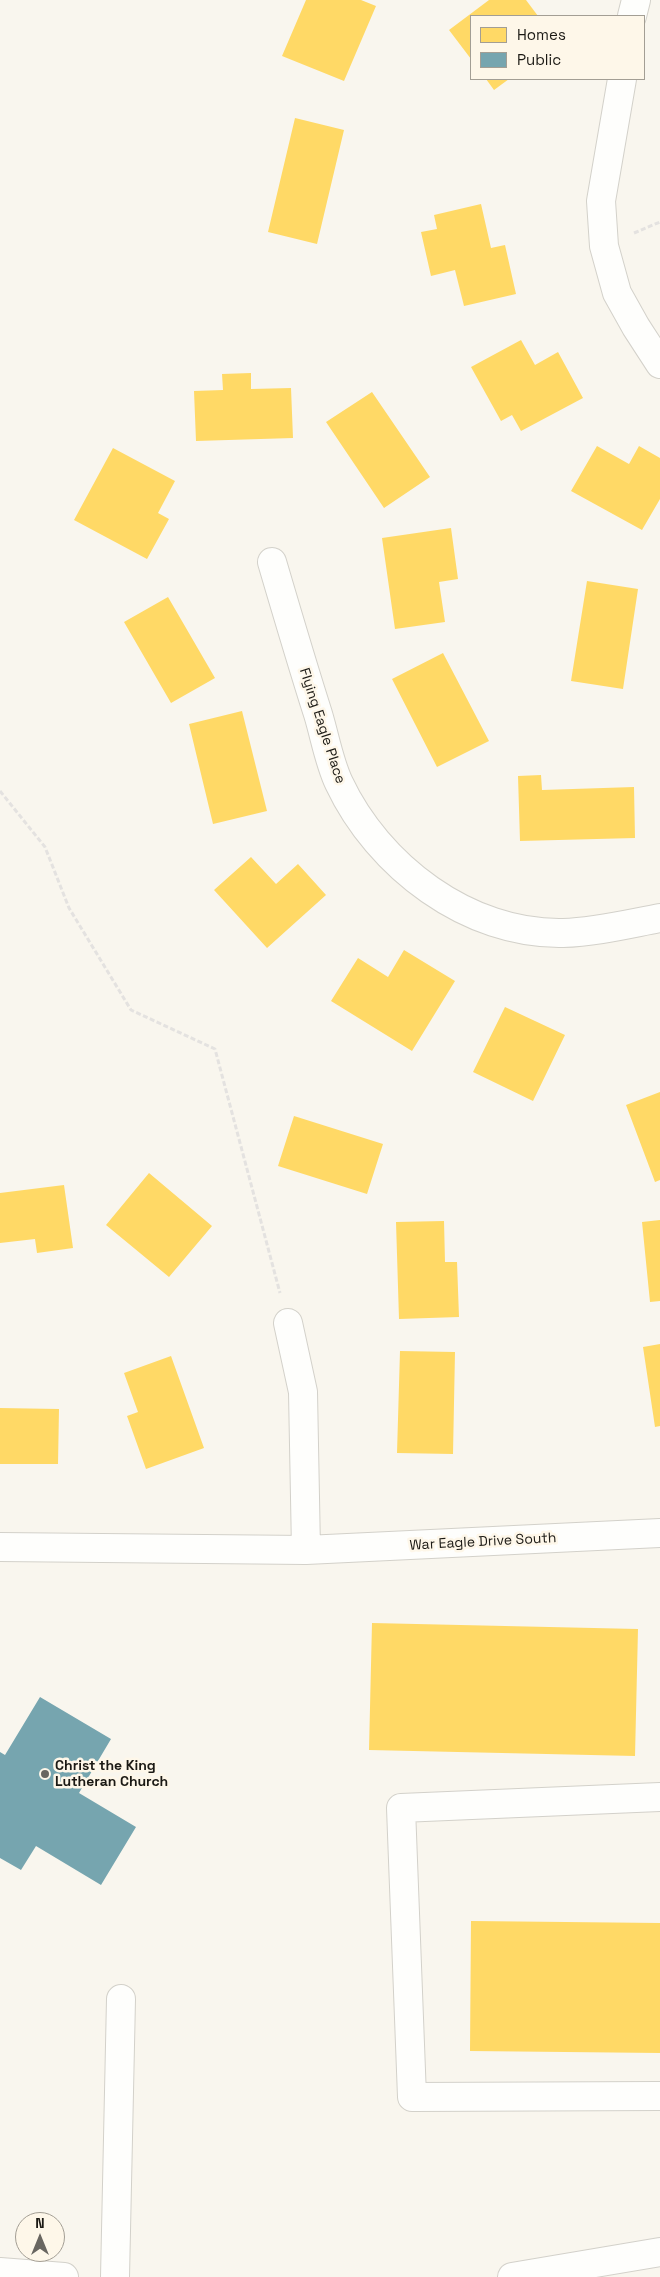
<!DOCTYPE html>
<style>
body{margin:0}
#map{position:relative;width:660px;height:2277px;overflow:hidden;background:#f9f6ee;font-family:"Space Grotesk",sans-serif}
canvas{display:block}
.legend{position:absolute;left:470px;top:15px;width:175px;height:65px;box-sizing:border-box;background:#fef7e9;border:1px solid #a39e94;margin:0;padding:6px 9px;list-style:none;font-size:15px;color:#1b1914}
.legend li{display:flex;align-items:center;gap:10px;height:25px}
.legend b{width:25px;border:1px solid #a39e94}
.north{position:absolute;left:15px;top:2212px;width:50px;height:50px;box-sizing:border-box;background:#fef7e9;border:1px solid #a39e94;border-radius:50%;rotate:0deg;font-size:14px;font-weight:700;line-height:20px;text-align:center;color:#1b1914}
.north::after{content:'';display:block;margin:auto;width:18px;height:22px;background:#696660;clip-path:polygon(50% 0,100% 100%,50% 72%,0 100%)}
</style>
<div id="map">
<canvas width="660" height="2277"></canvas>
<ul class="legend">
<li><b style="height:14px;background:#ffd966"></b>Homes</li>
<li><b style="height:14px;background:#76a5af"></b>Public</li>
</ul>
<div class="north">N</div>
</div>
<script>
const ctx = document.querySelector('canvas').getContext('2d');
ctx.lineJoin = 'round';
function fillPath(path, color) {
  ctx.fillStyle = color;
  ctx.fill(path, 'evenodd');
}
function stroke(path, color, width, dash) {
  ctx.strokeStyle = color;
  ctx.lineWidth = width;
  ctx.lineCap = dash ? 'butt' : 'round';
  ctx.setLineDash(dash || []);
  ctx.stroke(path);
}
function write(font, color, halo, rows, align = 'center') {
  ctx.font = font + ' "Space Grotesk",sans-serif';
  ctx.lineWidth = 5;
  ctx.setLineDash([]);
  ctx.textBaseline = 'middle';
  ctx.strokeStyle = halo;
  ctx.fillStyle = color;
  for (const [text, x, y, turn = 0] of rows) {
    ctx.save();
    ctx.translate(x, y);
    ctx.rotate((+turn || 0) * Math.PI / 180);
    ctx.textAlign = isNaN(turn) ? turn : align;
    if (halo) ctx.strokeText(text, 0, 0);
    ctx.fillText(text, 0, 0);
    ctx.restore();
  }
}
fillPath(new Path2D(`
 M306,0H361L376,6L344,81L282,56Z
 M489,0H526L538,16H471V59L449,30Z
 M486,79H509L494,90Z
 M295,118L344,130L317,244L268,232Z
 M481,204L491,248L505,245L516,294L464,306L455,270L431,276L421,232L437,229L434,215Z
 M521,340L535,365L558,352L583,398L521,431L512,415L501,421L471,367Z
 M251,373V389L291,388L293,438L196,441L194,391L223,390L222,374Z
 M372,392L430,477L384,508L326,422Z
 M597,446L629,464L639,446L660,458V499L642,530L571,491Z
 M113,448L175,481L158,513L169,519L147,559L74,520Z
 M451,528L458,579L439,582L445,622L395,629L382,538Z
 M587,581L638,589L623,689L571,681Z
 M168,597L215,678L171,703L124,622Z
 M443,653L489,741L437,767L392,679Z
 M242,711L267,811L213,824L189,724Z
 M541,775L542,790L634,787L635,838L520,841L518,776Z
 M251,857L276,884L298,864L326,895L267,948L214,890Z
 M404,950L455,981L412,1051L331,1001L358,958L388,977Z
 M505,1007L565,1035L533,1101L473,1072Z
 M660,1092V1180L655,1182L626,1105Z
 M294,1116L383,1144L367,1194L278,1166Z
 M149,1173L212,1226L169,1277L106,1225Z
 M64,1185L73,1248L37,1253L35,1239L0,1243V1193Z
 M660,1220V1301L650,1302L642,1222Z
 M444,1221L445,1262H457L459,1317L399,1319L396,1222Z
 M660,1344V1426L655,1427L643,1347Z
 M400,1351L455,1352L453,1454L397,1453Z
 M171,1356L204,1448L146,1469L127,1416L138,1412L124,1373Z
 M0,1408L59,1409L58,1464H0Z
 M372,1623L638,1629L635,1756L369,1750Z
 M471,1921L660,1923V2053L470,2051Z`), '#ffd966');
fillPath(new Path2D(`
 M40,1697L111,1739L79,1793L136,1827L101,1885L36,1846L21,1870L0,1858V1752L5,1755Z`), '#76a5af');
const minor = new Path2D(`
 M632,16L636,0
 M622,79L601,201L604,246L617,293L636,327L660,364
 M272,562C287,613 302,664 318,714C325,737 329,762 339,783C378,866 468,935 563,933C595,932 628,924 660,918
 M288,1323L303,1392L306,1550
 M0,1547L306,1550L660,1533
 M660,1797L401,1808L412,2097L660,2096
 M115,2277L121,1999`);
const major = new Path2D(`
 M0,2272L64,2277
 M512,2277L660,2252`);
stroke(minor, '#d3d1ca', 30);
stroke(major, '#d3d1ca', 30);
stroke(new Path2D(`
 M634,233L660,222
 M0,791L45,847L69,908L131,1010L215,1049L280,1293`), '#e4e2e0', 3, [5, 2.5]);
stroke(minor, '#fefefc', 28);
stroke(major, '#fefefc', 28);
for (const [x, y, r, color] of [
 [45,1774,5,"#696660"]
]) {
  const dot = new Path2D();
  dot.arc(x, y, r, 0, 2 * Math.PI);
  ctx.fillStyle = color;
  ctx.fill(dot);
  stroke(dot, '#fef7e9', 2);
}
write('14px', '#1b1914', '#fef7e9', [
 ["Flying Eagle Place",322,726,72],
 ["War Eagle Drive South",483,1542,-3]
]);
write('bold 14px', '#1b1914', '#fef7e9', [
 ["Christ the King",55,1766],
 ["Lutheran Church",55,1782]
], 'left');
</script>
